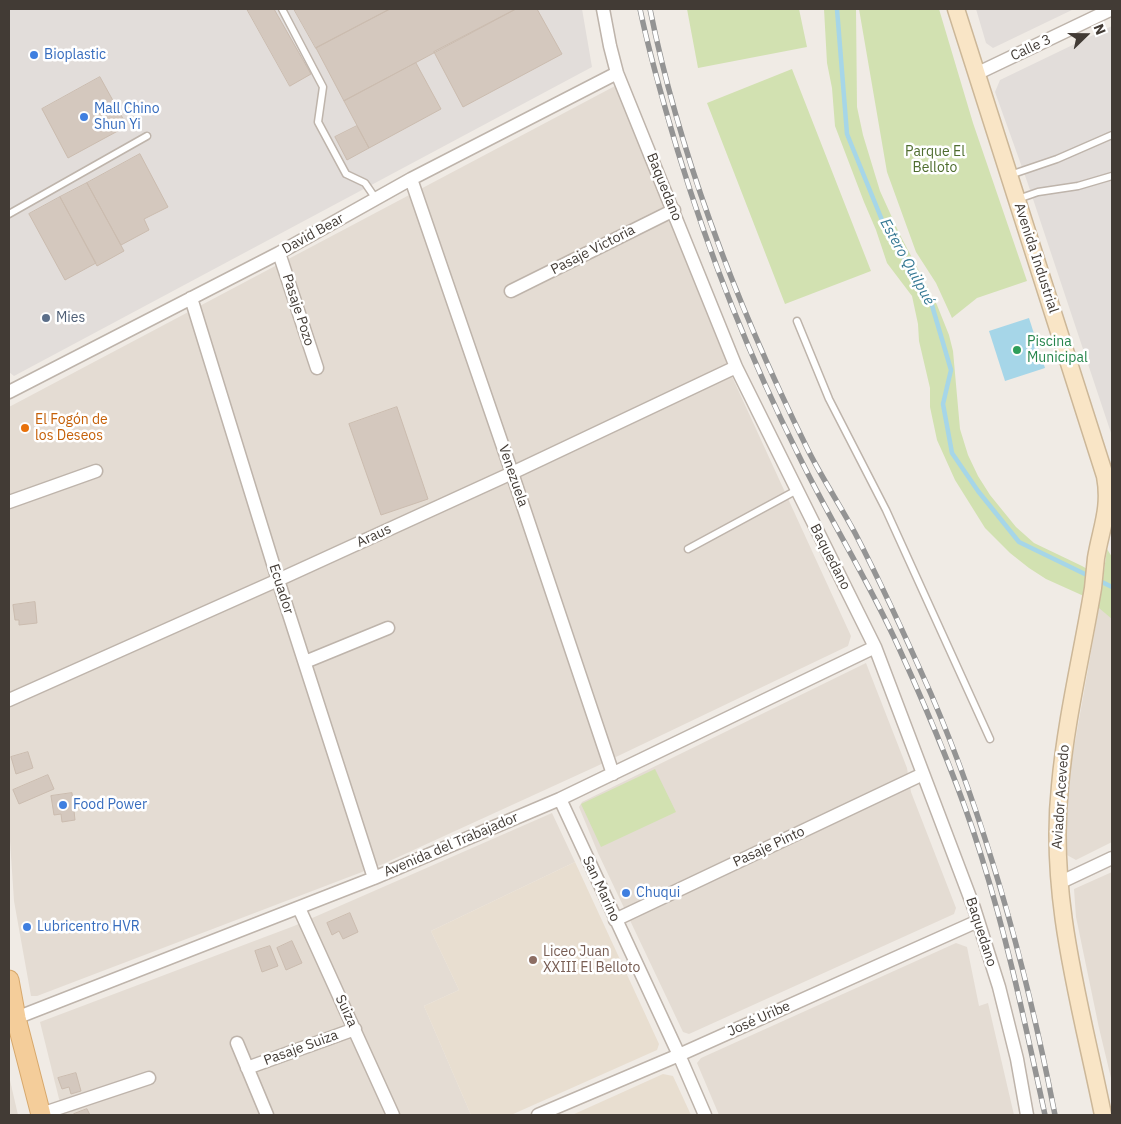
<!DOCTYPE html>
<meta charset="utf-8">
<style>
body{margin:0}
#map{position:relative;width:1121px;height:1124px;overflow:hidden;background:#f0ebe5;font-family:"IBM Plex Sans",sans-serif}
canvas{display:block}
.frame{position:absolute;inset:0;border:10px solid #423b35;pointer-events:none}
.north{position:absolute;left:1061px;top:10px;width:50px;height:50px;-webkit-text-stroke:4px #fff;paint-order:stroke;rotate:68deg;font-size:14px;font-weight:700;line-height:20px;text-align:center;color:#423b35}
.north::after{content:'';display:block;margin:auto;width:18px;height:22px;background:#423b35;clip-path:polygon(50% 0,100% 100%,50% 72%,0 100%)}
</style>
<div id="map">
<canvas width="1121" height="1124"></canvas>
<div class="frame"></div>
<div class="north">N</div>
</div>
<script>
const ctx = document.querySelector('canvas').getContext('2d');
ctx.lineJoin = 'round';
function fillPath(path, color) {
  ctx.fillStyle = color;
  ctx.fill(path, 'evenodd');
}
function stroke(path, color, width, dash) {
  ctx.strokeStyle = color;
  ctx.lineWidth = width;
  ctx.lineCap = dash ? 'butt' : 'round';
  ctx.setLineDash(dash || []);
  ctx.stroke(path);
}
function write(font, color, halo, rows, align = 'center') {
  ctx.font = font + ' "IBM Plex Sans",sans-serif';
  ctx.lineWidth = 5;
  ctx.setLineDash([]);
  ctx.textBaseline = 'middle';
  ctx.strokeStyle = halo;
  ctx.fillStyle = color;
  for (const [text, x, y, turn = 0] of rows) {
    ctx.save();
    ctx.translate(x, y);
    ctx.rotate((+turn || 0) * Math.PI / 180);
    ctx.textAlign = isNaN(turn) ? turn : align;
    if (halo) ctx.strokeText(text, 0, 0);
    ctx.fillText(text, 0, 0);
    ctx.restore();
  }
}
fillPath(new Path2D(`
 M615,86L734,381L851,636L848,646L595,767L383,864L37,996H31L14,901L9,826V407Z
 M1099,607L1112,610V842L1076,860L1065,854L1069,776Z
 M866,663L907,768L911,792L956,908L954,914L689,1034L683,1032L598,853L579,807L582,802Z
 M552,813L575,862L431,931L459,990L424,1006L471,1115H63L40,1022L294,926Z
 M1112,872V1077L1111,1078L1099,1028L1076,917L1074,889Z
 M956,943L967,947L979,1006L988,1003L1014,1115H719L697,1063L701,1058Z
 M9,1076L18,1115H9Z`), '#e4dcd3');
fillPath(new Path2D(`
 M9,9H582L592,67L14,376L9,372Z
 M976,9H1074L993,48L986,43Z
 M1112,26V436L1028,184L995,92L1000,80Z`), '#e2ddda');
fillPath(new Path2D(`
 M575,862L659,1044L657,1050L511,1115H471L424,1006L459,990L431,931Z
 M663,1074L673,1076L691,1115H572Z`), '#e8ded0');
fillPath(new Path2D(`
 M687,9H799L807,47L698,68Z
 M824,9H856L857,107L863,135L880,191L900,235L937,305L949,335L953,351L960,429L968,455L978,476L990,495L1016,527L1034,543L1082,566L1103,578L1107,549L1112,557V619L1086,597L1046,579L1029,568L1010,553L985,528L955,480L937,440L930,407V388L919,341L918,324L912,296L887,263L876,230L864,202L835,126L832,88L827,63Z
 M859,9H939L973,123L1027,281L977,298L952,318L936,283L916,252L887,172Z
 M792,69L871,271L785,304L707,103Z
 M655,769L676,812L601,847L581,804Z`), '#d2e1b1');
fillPath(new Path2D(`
 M1029,318L1045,368L1005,381L989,331Z`), '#a6d6e8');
stroke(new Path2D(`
 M837,9L847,134L884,225L931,302L951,370L943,404L952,453L978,491L1019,542L1091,577
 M1098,580L1112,587`), '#a6d6e8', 4.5);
const building = new Path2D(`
 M247,9H274L311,74L290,86Z
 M294,9H390L316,48Z
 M390,9H516L344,101L316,48Z
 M516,9H537L562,54L463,107L434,52Z
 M416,63L441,109L369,148L344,101Z
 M100,77L127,126L68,158L42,109Z
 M357,126L369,148L347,160L335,137Z
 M140,154L168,207L144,219L149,230L121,245L87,183Z
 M87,183L124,251L97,266L60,197Z
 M60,197L96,263L65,280L29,214Z
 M397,407L428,499L381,515L349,424Z
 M35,602L37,623L19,625V620H15L13,605Z
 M28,752L33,768L16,774L11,757Z
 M48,775L54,789L19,804L13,790Z
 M72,793L75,820L62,822L61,814L54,815L51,796Z
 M350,913L358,932L343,939L339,931L332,935L327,923Z
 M292,941L302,963L286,970L277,948Z
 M270,946L278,966L262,972L255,951Z
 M76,1073L81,1091L71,1094L69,1087L62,1089L58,1078Z
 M87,1109L90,1115H75L74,1114Z`);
fillPath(building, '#d4c8be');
stroke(building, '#cbbcaf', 1);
const service = new Path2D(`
 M282,9L323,87L318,122L346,174L365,183L376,199
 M1010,175L1057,159L1112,135
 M1018,199L1038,192L1078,186L1112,176
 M9,214L147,136
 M797,321L829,399L886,510L990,739
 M688,549L797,490`);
const minor = new Path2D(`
 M603,9L610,46L617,73L736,367L875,647L974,908L999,987L1017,1059L1027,1115
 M976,74L1112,9
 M411,179L512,473L613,774
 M279,253L317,368
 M511,291L674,210
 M191,298L278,580L374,878
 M9,392L279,253L411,179L617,73
 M9,502L96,471
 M305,662L388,628
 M9,700L278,580L512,473L736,367
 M560,799L679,1055L705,1115
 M1059,883L1112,858
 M299,908L393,1115
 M615,920L923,774
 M16,1018L374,878L560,799L875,647
 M237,1043L267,1115
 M247,1068L355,1029
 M41,1114L149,1078
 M538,1115L679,1055L978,921`);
const secondary = new Path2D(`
 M956,9L1105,476C1111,508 1101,528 1096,558C1095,568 1094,578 1093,588C1082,654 1066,719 1060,786C1048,898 1081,1006 1103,1115`);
const primary = new Path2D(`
 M9,980L16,1018L41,1115`);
stroke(service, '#beb4ab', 9);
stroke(minor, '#beb4ab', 15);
stroke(secondary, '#ccb798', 19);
stroke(primary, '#d7a86c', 21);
stroke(service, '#fff', 6);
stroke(minor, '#fff', 12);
stroke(secondary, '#f9e5c6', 16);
stroke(primary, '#f4cd9a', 19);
const rail = new Path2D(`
 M640,9C650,57 664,105 678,152C710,257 750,358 799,456C830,520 868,580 898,646C929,714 959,784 981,855C1008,941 1026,1028 1045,1115
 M650,9C681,162 739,310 808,450C822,478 840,505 855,533C882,585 907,640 931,694C989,829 1027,971 1055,1115`);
stroke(rail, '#949494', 5.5);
stroke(rail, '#fff', 4, [11]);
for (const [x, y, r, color] of [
 [34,55,5,"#3f7fe0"],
 [84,117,5,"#3f7fe0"],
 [46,318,5,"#5c6f8a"],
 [1017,350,5,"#2e9e5b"],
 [25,428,5,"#e8710a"],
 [63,805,5,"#3f7fe0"],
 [626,893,5,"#3f7fe0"],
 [27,927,5,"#3f7fe0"],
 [533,960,5,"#8d6e63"]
]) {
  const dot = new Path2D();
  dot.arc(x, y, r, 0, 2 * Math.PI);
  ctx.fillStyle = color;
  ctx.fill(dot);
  stroke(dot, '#fff', 2);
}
write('14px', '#423b35', '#fff', [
 ["Calle 3",1031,48,-25],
 ["Baquedano",664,187,68],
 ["David Bear",313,234,-29],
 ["Pasaje Victoria",593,250,-27],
 ["Avenida Industrial",1036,258,72],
 ["Pasaje Pozo",298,310,72],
 ["Venezuela",513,476,71],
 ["Araus",374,536,-25],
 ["Baquedano",830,557,63],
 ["Ecuador",281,589,72],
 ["Aviador Acevedo",1061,797,-86],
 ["Avenida del Trabajador",451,845,-23],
 ["Pasaje Pinto",769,847,-25],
 ["San Marino",601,889,65],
 ["Baquedano",981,932,72],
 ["Suiza",346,1011,65],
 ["José Uribe",759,1019,-24],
 ["Pasaje Suiza",301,1048,-20]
]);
write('14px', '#366cbe', '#fff', [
 ["Bioplastic",44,55],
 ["Mall Chino",94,109],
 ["Shun Yi",94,125],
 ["Food Power",73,805],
 ["Chuqui",636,893],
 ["Lubricentro HVR",37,927]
], 'left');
write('14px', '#4f6d2f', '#fff', [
 ["Parque El",935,152],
 ["Belloto",935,168]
]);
write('14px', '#4e5e75', '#fff', [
 ["Mies",56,318]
], 'left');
write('14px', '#27864d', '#fff', [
 ["Piscina",1027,342],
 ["Municipal",1027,358]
], 'left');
write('14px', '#c56008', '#fff', [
 ["El Fogón de",35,420],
 ["los Deseos",35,436]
], 'left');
write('14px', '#785e54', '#fff', [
 ["Liceo Juan",543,952],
 ["XXIII El Belloto",543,968]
], 'left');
write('italic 15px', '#367994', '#fff', [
 ["Estero Quilpué",907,262,61]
]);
</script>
